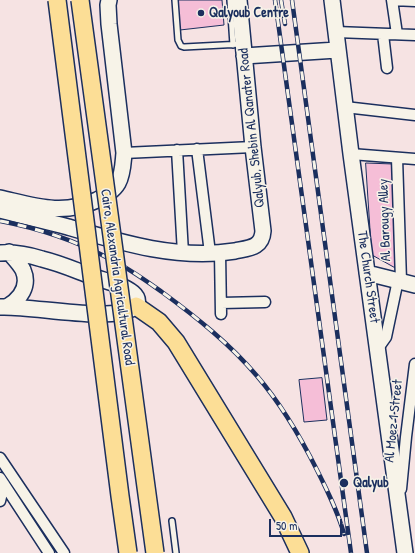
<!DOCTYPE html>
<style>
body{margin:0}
#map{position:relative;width:415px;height:553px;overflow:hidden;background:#f6e3e3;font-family:"Patrick Hand",sans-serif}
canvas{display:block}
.scale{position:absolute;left:269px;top:519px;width:73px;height:18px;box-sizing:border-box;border:2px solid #1b2f5e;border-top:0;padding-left:5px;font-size:12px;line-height:14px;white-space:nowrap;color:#1b2f5e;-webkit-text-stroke:3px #f7f3e8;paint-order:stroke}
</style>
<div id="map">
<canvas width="415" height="553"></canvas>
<div class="scale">50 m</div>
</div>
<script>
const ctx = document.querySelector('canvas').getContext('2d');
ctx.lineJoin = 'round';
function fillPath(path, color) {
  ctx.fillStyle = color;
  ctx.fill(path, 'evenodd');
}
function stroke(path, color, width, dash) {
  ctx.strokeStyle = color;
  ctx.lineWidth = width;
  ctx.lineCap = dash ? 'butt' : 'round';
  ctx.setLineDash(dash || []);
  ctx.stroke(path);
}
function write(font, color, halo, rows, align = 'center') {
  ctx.font = font + ' "Patrick Hand",sans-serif';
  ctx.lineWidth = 3;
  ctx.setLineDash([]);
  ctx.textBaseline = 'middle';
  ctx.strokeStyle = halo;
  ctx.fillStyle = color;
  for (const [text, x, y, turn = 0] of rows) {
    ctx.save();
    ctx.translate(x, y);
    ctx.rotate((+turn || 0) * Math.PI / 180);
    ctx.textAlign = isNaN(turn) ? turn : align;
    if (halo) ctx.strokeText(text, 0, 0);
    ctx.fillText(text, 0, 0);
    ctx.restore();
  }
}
const building = new Path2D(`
 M178,0H222L224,25L180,30Z
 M366,163L393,164L399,270L372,255Z
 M322,378L327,420L304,422L299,380Z`);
fillPath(building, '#f5bed7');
stroke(building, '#1b2f5e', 1);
const service = new Path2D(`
 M175,0L178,40L181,46L184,47L242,44
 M230,0L233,45
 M172,521L176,553`);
const minor = new Path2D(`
 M336,32L415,35
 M383,34L387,68
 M397,34L392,0L415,1
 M345,107L415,115
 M197,149L210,253
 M177,150L183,253
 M124,153L253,147
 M351,154L415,159
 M397,158L401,281
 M220,253L221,314
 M221,303L265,302
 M377,346L381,344L386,337L398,280
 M0,458L64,553
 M0,478L49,553
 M401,489L406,437L415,364
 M0,501L4,484`);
const secondary = new Path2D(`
 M332,0L351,154L405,553
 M244,56L337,50
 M0,198C35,206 63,216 97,200C104,197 114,190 118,183C123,174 123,163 124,153L109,24L108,5L109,0
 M0,210C23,216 45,221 68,227C122,243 178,260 235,251C249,248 262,248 263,231L253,147L239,0
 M0,253C14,252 29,255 42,259C59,263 75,270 91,276C105,281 122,284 133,293C139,298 139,305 133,308C110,323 30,305 0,307
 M367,273L415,285
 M7,307C20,299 30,286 23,270C20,264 14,258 9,252`);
const trunk = new Path2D(`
 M136,306L159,322L176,342L283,517L300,553`);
stroke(service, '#1b2f5e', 8);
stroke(minor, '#1b2f5e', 13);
stroke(secondary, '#1b2f5e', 18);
stroke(trunk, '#1b2f5e', 20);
stroke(service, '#f7f3e8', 5);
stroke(minor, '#f7f3e8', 10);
stroke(secondary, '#f7f3e8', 15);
stroke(trunk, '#fcde96', 17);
const rail = new Path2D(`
 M275,0L351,553
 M281,0L285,24
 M292,0L367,553
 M0,221C37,228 74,240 108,258C127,267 145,280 162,292C196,317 229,343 257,376C281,404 300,436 317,470C327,490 338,512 344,534`);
stroke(rail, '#1b2f5e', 4.5);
stroke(rail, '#f7f3e8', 3, [9]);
const trunkBridge = new Path2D(`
 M57,0L120,496L128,553
 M80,0L155,553`);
stroke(trunkBridge, '#1b2f5e', 20, []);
stroke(trunkBridge, '#fcde96', 17);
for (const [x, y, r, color] of [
 [201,13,4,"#1b2f5e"],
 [344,483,5,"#1b2f5e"]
]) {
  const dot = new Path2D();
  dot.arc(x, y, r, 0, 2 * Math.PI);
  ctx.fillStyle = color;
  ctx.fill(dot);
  stroke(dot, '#f7f3e8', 1.5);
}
write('bold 14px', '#1b2f5e', '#f7f3e8', [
 ["Qalyoub Centre",209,13],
 ["Qalyub",353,483]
], 'left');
write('14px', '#1b2f5e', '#f7f3e8', [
 ["Qalyub, Shebin Al Qanater Road",252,128,-96],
 ["Al Barougy Alley",385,220,-92],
 ["Cairo, Alexandria Agricultural Road",117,277,82],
 ["The Church Street",368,277,82],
 ["Al Moez 1 Street",394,421,-84]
]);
</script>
